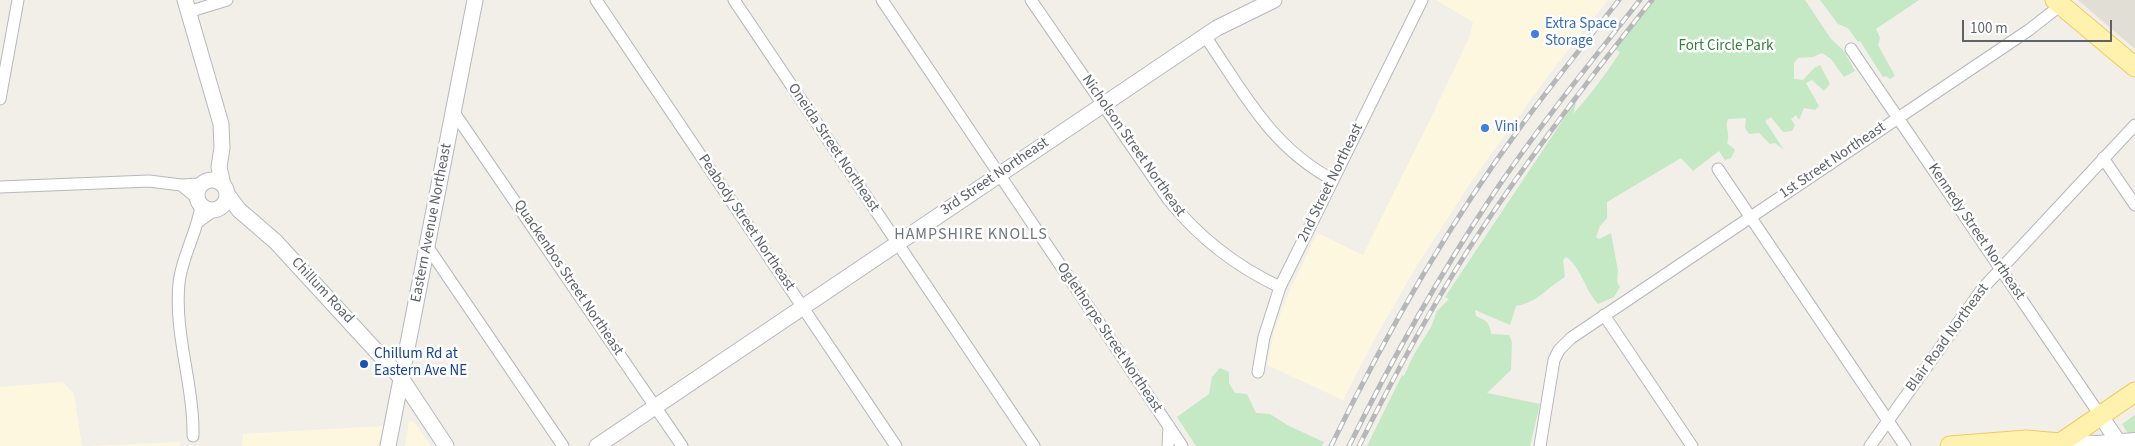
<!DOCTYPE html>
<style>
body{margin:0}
#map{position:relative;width:2135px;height:446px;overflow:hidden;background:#f1efe8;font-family:"Source Sans 3",sans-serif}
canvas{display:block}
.scale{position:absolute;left:1962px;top:20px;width:150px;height:22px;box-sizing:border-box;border:2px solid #5f6368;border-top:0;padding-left:6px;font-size:15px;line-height:18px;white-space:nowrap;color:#5f6368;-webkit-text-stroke:4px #fff;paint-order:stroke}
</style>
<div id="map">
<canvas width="2135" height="446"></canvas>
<div class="scale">100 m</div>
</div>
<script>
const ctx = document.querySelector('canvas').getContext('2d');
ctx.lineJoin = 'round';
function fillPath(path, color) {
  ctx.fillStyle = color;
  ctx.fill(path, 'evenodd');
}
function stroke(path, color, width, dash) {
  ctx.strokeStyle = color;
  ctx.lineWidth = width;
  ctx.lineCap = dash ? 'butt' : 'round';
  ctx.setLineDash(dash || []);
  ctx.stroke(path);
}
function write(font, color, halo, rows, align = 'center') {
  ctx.font = font + ' "Source Sans 3",sans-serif';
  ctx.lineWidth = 5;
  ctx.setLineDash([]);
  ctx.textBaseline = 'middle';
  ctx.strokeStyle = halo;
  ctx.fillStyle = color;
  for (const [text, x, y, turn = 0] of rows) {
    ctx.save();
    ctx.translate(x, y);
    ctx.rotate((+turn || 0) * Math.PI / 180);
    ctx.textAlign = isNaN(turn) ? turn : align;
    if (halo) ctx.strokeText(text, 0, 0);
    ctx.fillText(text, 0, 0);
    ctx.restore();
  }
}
fillPath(new Path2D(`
 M1436,0H1608L1556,65L1473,179L1416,267L1375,338L1343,400L1267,365L1273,336L1284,303L1317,233L1363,255L1429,122L1470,36L1473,22Z
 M63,382L74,394L82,446H0V387Z
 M409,421L414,422L431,446H405Z
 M384,426L378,446H242L243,434Z
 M180,442V446H88Z`), '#fef7e0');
fillPath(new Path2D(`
 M2078,0H2135V49Z`), '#e1ded6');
fillPath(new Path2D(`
 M1655,0H1805L1831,39L1844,51L1855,71L1844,77L1831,59L1822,53L1813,57L1798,58L1794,63V79L1803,80L1814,68L1820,65L1830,84L1824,91L1812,80L1806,83L1819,106L1815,110L1804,108L1799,120L1796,115L1791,119L1795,125L1792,131L1783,132L1771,117L1765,121L1784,150L1775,143L1770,144L1759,133L1749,134L1745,128L1746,118L1728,119C1724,127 1731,134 1727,143L1735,150L1731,158L1725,160L1719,151L1693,171L1681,158L1607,202V218L1600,226L1596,237L1599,239L1611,233L1618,271L1617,282L1620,287L1614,297L1598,304C1585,290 1581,267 1566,257L1563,260L1565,277C1548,287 1537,303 1516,306L1510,325L1475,310L1476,316C1485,320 1490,322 1491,334L1509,335L1512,342L1511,370L1487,393L1540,404L1530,446H1367L1402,375L1404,376L1413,356L1431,327L1437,311L1449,299L1445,297L1577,99L1573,114C1591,94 1606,74 1620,52L1615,49Z
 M1820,0H1919L1876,29L1880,38L1878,45L1895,76L1890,79L1886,76L1883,77L1860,41L1858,42L1848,28L1838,24Z
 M1220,368L1229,372V383L1235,393L1247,394L1256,413L1270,414L1289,426L1324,442L1322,446H1196L1177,417L1209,394L1212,377Z
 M2135,415V435H2129L2122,424Z`), '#c5e8c5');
const minor = new Path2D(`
 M596,0L896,446
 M734,0L1034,446
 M882,0L1182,446
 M1031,0L1168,199C1199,238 1235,266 1280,287
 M188,12L227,0
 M1205,36C1244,93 1270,146 1333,180
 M1851,49L2100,415
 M0,99L18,0
 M453,111L682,446
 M2103,158L2135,205
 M1718,169L1905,446
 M181,185L197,198
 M0,187L149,181L181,185L201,184
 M198,222L213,211
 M427,246L563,446
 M1604,315L1692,446
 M1258,372L1264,337L1280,287L1422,0
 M193,436C194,385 174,335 179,283C182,256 197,233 201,206
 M1168,446L1169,426
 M1540,446L1554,360L1559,350L1571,338L2029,30L2061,5
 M1870,446L1983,288L2135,125`);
const tertiary = new Path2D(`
 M185,0L221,124L222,148L219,167L223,185
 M197 195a15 15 0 1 1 30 0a15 15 0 1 1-30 0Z
 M227,194L239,210L276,242L401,378L446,446
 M2100,415L2121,446
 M388,446L475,0
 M597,446L1217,28L1274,0`);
const secondary = new Path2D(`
 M2060,443L2097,444L2135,441`);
const primary = new Path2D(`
 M2055,0L2135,67
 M1950,446L2026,440L2060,443
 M2056,446L2135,392`);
stroke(minor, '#b5b8bc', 13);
stroke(tertiary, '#b5b8bc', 17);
stroke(secondary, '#b6babf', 18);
stroke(primary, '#f2c960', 21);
stroke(minor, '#fff', 11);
stroke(tertiary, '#fff', 15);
stroke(secondary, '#fff', 16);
stroke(primary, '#fff2af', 19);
const rail = new Path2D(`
 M1331,446C1385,336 1446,228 1519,129C1551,85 1585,43 1619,0
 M1349,446C1392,359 1440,274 1494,193C1539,126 1590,63 1640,0
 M1359,446C1393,378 1429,311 1470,247C1526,161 1588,80 1652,0`);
stroke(rail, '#b6b7b8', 5);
stroke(rail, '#fff', 3, [9]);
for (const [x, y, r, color] of [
 [1535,34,5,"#3f7fe0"],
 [1485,128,5,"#3f7fe0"],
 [364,364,5,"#1a4fb4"]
]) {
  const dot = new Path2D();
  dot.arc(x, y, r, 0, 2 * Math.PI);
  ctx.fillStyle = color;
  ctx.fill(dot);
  stroke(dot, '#fff', 2);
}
write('15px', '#366cbe', '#fff', [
 ["Extra Space",1545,25],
 ["Storage",1545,42],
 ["Vini",1495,128]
], 'left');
write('15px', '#348238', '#fff', [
 ["Fort Circle Park",1726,47]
]);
write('15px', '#5f6368', '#fff', [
 ["Nicholson Street Northeast",1133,146,55],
 ["Oneida Street Northeast",833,148,56],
 ["1st Street Northeast",1833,161,-34],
 ["3rd Street Northeast",995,177,-34],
 ["2nd Street Northeast",1331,183,-64],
 ["Eastern Avenue Northeast",432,223,-79],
 ["Peabody Street Northeast",746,223,56],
 ["Kennedy Street Northeast",1976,232,56],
 ["Quackenbos Street Northeast",568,278,56],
 ["Chillum Road",322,291,47],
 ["Oglethorpe Street Northeast",1109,338,56],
 ["Blair Road Northeast",1948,338,-54]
]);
write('15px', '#164399', '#fff', [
 ["Chillum Rd at",374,355],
 ["Eastern Ave NE",374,372]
], 'left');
ctx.letterSpacing = '1px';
write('16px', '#70757a', '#fff', [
 ["HAMPSHIRE KNOLLS",971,235]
]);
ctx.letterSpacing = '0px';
</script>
